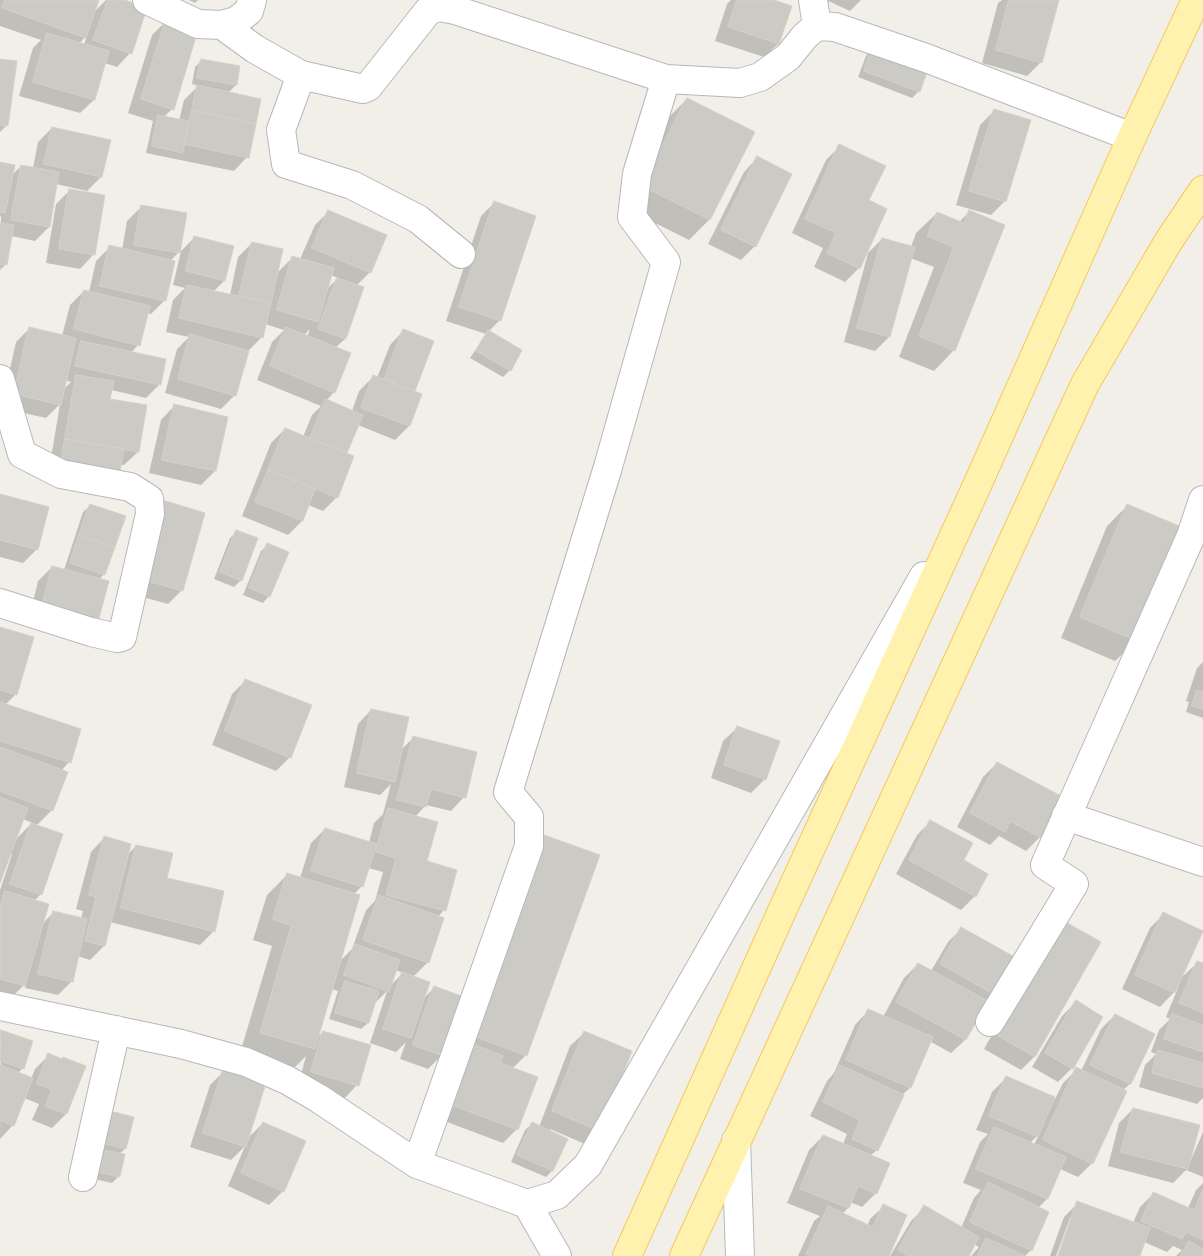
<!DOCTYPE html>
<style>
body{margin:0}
canvas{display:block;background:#f1efe8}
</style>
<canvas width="1203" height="1256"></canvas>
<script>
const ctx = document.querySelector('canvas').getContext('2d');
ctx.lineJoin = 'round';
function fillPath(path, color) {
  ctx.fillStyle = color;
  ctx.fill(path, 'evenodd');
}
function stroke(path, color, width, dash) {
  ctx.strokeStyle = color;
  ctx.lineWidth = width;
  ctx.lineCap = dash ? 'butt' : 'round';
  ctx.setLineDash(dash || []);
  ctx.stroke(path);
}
fillPath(new Path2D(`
 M0,0H98L94,12L106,0H122L130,53L117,67L105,63L94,100L80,113L19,96L33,48L41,40L0,26ZM87,35L84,45L79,44Z
 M189,0H198L195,3Z
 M731,0H770L778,44L764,57L715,41L727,4Z
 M826,0H861L850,11Z
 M1002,0H1052L1041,62L1027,76L982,63L998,3Z
 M166,21L172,109L164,117L179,121L184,100L198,86L192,84L195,67L202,60L239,67L236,85L228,93L247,157L234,171L146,153L153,121L128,113L152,35Z
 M872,49L919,91L912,98L858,77L866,56Z
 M0,60L7,125L0,132Z
 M687,99L753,132L709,220L689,240L623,207L667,119Z
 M994,111L1005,201L991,215L956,205L980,125Z
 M52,128L101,177L87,191L56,184L49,227L35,241L11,236L6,264L0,270L1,216L0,217V163L11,176L21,166L33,168L38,142Z
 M840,146L868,201L859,268L845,282L814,267L823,248L792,233L826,160Z
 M757,158L755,246L741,260L708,244L744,172Z
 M70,190L93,255L80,269L46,263L56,204Z
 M494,203L500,320L488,332L510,370L503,377L470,358L486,334L446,321L481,216Z
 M141,207L179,252L170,261L165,300L151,314L147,313L138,345L131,353L160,384L146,398L111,390L109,400L138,452L124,465H120L47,482L60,404L46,418L1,408L16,342L30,328L62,336L70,305L84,291L89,292L96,261L110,247L122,250L127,221ZM65,380L71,382L64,389Z
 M328,212L370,272L356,286L363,288L345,339L335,348L334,392L326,401L352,411L359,391L373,377L377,378L390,345L403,331L432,341L413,392L420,395L409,426L395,440L358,425L346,454L337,497L323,511L308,505L302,521L288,535L242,516L271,443L285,429L303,437L312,415L321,406L257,380L272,342L284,330L265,324L262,337L248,351L235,395L221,409L165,393L177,349L189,337L166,332L173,300L185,288L173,285L181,251L195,237L224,281L213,292L230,295L238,257L252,243L276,274L293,257L300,259L315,225ZM331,275L338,278L327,289ZM310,329L307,337L304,335Z
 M969,212L954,350L934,371L899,357L934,267L910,258L889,337L875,351L844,342L868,253L882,239L911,247L916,233L937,213L959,222Z
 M174,406L215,471L201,485L149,473L161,420Z
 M0,495L37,549L23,563L0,557Z
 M1128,505L1136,641L1115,661L1061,638L1107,526Z
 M90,506L104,574L99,580L107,582L59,623L30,615L38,581L52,567L64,570L83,512Z
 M204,514L182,590L168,604L124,592Z
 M237,531L241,580L234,587L214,579L230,538Z
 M268,545L269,596L263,603L243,595L261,551Z
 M0,629L16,694L5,705L69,762L61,771L52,810L37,825L23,819L14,841L31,824L41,894L34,901L41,925L53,913L81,919L83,911L76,909L91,852L104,838L126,856L136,846L214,931L200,945L110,922L104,946L90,960L77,956L72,981L58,995L25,988L26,983L10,999L0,996V890L12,854L10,853L0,879Z
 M1203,662V718L1186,712L1189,702L1186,701L1197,668Z
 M246,680L290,757L276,771L212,745L232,694Z
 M371,710L401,750L413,738L464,797L451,811L426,805L415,817L426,862L444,910L438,917L428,962L413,977L423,999L434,988L442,1055L428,1069L400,1059L406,1042L396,1052L370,1043L387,991L373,1005L368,1023L361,1029L329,1019L338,991L331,989L316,1039L323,1032L357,1085L344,1099L298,1086L306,1056L293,1069L240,1053L272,946L253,940L267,895L288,874L300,878L311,843L325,829L369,843L374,823L383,814L391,784L380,795L344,787L358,724ZM368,868L383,872L375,901L366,910L352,949L339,962L354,894L362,886ZM395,970L403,973L389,987Z
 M737,728L765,779L751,793L711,778L723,741Z
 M997,763L1040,837L1026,851L999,836L990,845L957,827L983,777Z
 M930,822L962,861L975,896L961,910L896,874L917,835Z
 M545,836L526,1055L512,1069L517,1129L503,1143L431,1116L524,857Z
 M1164,914L1180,979L1198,962L1203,964V1098L1197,1104L1139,1087L1145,1065L1156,1054L1151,1052L1159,1030L1170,1019L1166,1017L1178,988L1160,1007L1122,989L1150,928Z
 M962,928L1017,959L982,1009L965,1040L951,1053L929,1041L910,1088L902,1095L877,1150L870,1156L876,1193L862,1207L850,1202L848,1208L842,1214L867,1226L870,1219L884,1206L888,1256H798L814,1221L820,1216L787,1203L809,1150L823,1136L843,1144L847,1134L810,1116L827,1081L834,1073L855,1025L868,1011L883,1017L904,978L918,964L931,971L948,942Z
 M1048,936L1034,1057L1021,1070L984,1049Z
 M1076,1002L1072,1068L1058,1082L1032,1067L1062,1016Z
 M1115,1015L1153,1034L1130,1084L1123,1090L1092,1163L1078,1177L1060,1169L1047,1199L1038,1208L1031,1250L1025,1256H971L979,1247L974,1244L967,1256H890L911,1221L925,1207L961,1228L974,1198L981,1190L963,1183L980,1142L988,1134L976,1130L992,1092L1006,1078L1055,1099L1063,1083L1077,1069L1081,1071L1101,1029ZM1039,1134L1034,1145L1030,1143Z
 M1,1032L31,1042L23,1068L17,1074L31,1079L35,1069L49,1055L84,1066L66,1114L52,1128L32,1120L39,1104L24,1098L13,1125L0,1139Z
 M584,1033L599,1130L585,1144L550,1129L552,1171L546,1177L511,1162L525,1130L532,1124L539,1127L570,1046Z
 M224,1071L247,1139L263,1123L283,1191L269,1205L228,1186L245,1146L231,1160L190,1147L210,1085Z
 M1133,1109L1190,1162L1203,1132V1177L1186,1170L1173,1183L1108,1166L1119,1123Z
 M104,1119L125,1149L119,1154V1176L112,1183L94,1179L97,1158L104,1152L96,1150Z
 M1203,1183V1256H1176L1182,1250L1173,1246L1167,1252L1144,1242L1139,1256H1059L1073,1218H1070L1056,1256H1050L1064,1217L1078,1203L1133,1223L1140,1207L1154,1193L1188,1208L1196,1190Z`), '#0003');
const building = new Path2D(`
 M5,0H99L86,38L2,8Z
 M108,0H125L147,8L132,54L93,40Z
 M737,0H774L792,6L779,44L728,27Z
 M1009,0H1059L1042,63L996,50Z
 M166,19L198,30L174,110L141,99Z
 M47,33L109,51L95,100L33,82Z
 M872,48L928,69L920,92L864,71Z
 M0,59L17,61L8,126L0,125Z
 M201,59L240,66L237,85L197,78Z
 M197,85L261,99L256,124L192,110Z
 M687,98L755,132L710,220L642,186Z
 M994,109L1031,120L1006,202L969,191Z
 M192,110L256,124L249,158L184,144Z
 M158,115L189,121L183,153L152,146Z
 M52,127L111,140L102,177L44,164Z
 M839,144L886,166L869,200L887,209L860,269L827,253L836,233L805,219Z
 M757,156L792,174L756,247L721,230Z
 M0,162L15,165L5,213L0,212Z
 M21,165L59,172L50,227L11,220Z
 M69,189L105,195L95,255L59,249Z
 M494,201L536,216L501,321L459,307Z
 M141,205L187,213L180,253L134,245Z
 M328,210L387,235L371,273L312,248Z
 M969,210L1005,225L955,351L919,336L954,247L927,236L937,212L964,223Z
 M0,223L14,225L7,265L0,264Z
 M194,236L234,246L225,281L186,271Z
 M882,238L915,247L890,337L857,328Z
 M252,242L283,249L271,303L239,296Z
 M109,245L175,261L166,301L100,286Z
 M292,256L334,268L318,322L277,310Z
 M337,278L364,287L346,339L318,329Z
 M187,285L271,303L263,338L179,318Z
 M84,290L150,306L140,346L74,329Z
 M29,327L76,338L61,405L14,394Z
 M286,327L351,353L335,393L270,366Z
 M403,329L434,341L415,391L384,380Z
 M488,330L522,350L511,371L476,351Z
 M190,334L249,351L236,396L178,379Z
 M81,341L166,359L161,385L75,366Z
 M76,375L114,381L110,399L147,405L139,452L65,439Z
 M373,375L422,394L410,426L361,408Z
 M326,399L363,415L347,453L310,438Z
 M174,404L228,417L216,471L162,460Z
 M285,428L354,456L338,498L268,470Z
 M65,439L124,449L119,478L60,468Z
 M268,470L315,489L303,521L255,502Z
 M0,494L49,507L38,550L0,540Z
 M159,499L205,513L183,591L137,578Z
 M90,504L126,516L115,547L79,535Z
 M1127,504L1184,528L1137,641L1080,617Z
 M236,530L258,538L242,581L220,572Z
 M79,535L115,547L105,575L70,563Z
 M267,543L289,552L270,597L249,588Z
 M52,566L109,581L98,622L71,615L72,610L43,602Z
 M0,627L34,637L17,695L0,690Z
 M245,679L312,705L291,758L225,731Z
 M1197,690L1203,692V709L1192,706Z
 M0,702L81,729L71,763L0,741Z
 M371,709L409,717L395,782L357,773Z
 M737,726L780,741L766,780L724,765Z
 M413,736L477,752L466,798L431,789L426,807L397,800Z
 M0,747L68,772L53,811L0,791Z
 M997,762L1063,797L1041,838L1010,821L1005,832L970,813Z
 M0,797L28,808L0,883Z
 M388,808L438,822L427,861L457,870L446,911L386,895L396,858L376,852Z
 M930,820L973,843L964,860L988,874L976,897L909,860Z
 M31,823L63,834L42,895L10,884Z
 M325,828L377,844L363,887L311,871Z
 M544,835L600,855L527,1056L471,1035Z
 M104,836L131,844L105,946L85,941L96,897L89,895Z
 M136,845L173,853L167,878L224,891L215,932L121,908Z
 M287,873L360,895L315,1049L260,1033L291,926L273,919Z
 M5,891L49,904L25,986L0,979V908Z
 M379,895L444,918L429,963L363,940Z
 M53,911L87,919L73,982L38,974Z
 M1163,912L1203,931L1175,993L1135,975Z
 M1062,920L1101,942L1035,1057L997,1035Z
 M961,927L1018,959L997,996L940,964Z
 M355,944L400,960L389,992L344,975Z
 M1197,961L1203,963V1013L1179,1003Z
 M918,963L988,1001L966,1040L896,1002Z
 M402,972L430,982L411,1038L383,1029Z
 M345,981L379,991L369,1023L335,1013Z
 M434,986L464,997L443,1056L413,1045Z
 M1076,1000L1103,1017L1073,1069L1045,1053Z
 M868,1009L933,1037L911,1088L846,1060Z
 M1115,1014L1155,1034L1131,1084L1090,1065Z
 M1172,1014L1203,1025V1052L1164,1039Z
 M1,1030L33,1041L24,1069L0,1061Z
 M323,1031L371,1045L359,1086L311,1072Z
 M584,1031L632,1051L600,1131L552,1111Z
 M467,1042L503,1056L500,1063L538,1077L518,1130L444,1102Z
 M1158,1050L1203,1063V1088L1152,1073Z
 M48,1053L62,1059L63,1057L86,1066L67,1114L45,1106L52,1090L37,1084Z
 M0,1065L33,1078L14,1126L0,1120Z
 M840,1065L904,1095L878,1151L852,1139L860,1120L823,1102Z
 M1076,1067L1127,1091L1093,1164L1043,1140Z
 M223,1069L266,1083L246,1147L203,1133Z
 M1006,1076L1055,1097L1038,1137L989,1116Z
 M1133,1108L1200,1125L1188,1169L1121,1152Z
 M110,1111L134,1117L126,1149L102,1143Z
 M263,1122L306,1141L284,1192L241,1173Z
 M532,1122L568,1139L553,1171L517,1155Z
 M994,1127L1066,1157L1048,1199L976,1169Z
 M823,1135L890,1163L877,1194L858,1186L849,1208L800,1189Z
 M104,1150L125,1154L120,1177L100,1173Z
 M988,1182L1049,1212L1032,1251L970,1222Z
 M1203,1190V1240L1186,1232L1182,1239L1141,1221L1153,1192L1194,1210Z
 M1077,1201L1150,1228L1140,1256H1058Z
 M883,1204L907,1215L889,1256H810L806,1254L828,1206L873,1227Z
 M924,1205L979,1237L969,1256H908L898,1250Z
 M986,1238L1026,1256H978Z
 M1189,1241L1203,1249V1256H1181Z`);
fillPath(building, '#cccac5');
stroke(building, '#d6d1c6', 1);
const minor = new Path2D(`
 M147,0L198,24L222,25L236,21L249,11L252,0
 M813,0L817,26
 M222,25L255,49L301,75L363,89L368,87L428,11L439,7L455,10L666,79L740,83L760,77L788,57L805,36L817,26L835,27L926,58L1132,137
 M301,75L281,130L286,164L352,185L418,219L461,254
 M0,379L22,454L61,474L130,487L149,499L150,514L122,637L117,638L91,632L0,603
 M1066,816L1203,862
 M0,1006L181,1044L246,1062L287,1080L318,1098L417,1164L527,1204L557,1195L588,1165L924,576
 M990,1022L1074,884L1045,865L1191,536L1203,500
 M736,1141L740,1256
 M417,1164L529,846V817L508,792L608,467L666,262L632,217L637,174L666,79
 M83,1177L116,1030
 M527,1204L557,1256`);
const major = new Path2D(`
 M627,1256L782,911L979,481L1132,137L1196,0
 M684,1256L1085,384L1168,242L1203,190`);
stroke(minor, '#b5b8bc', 30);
stroke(major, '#f2c960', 30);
stroke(minor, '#fff', 28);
stroke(major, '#fff2af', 28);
</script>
